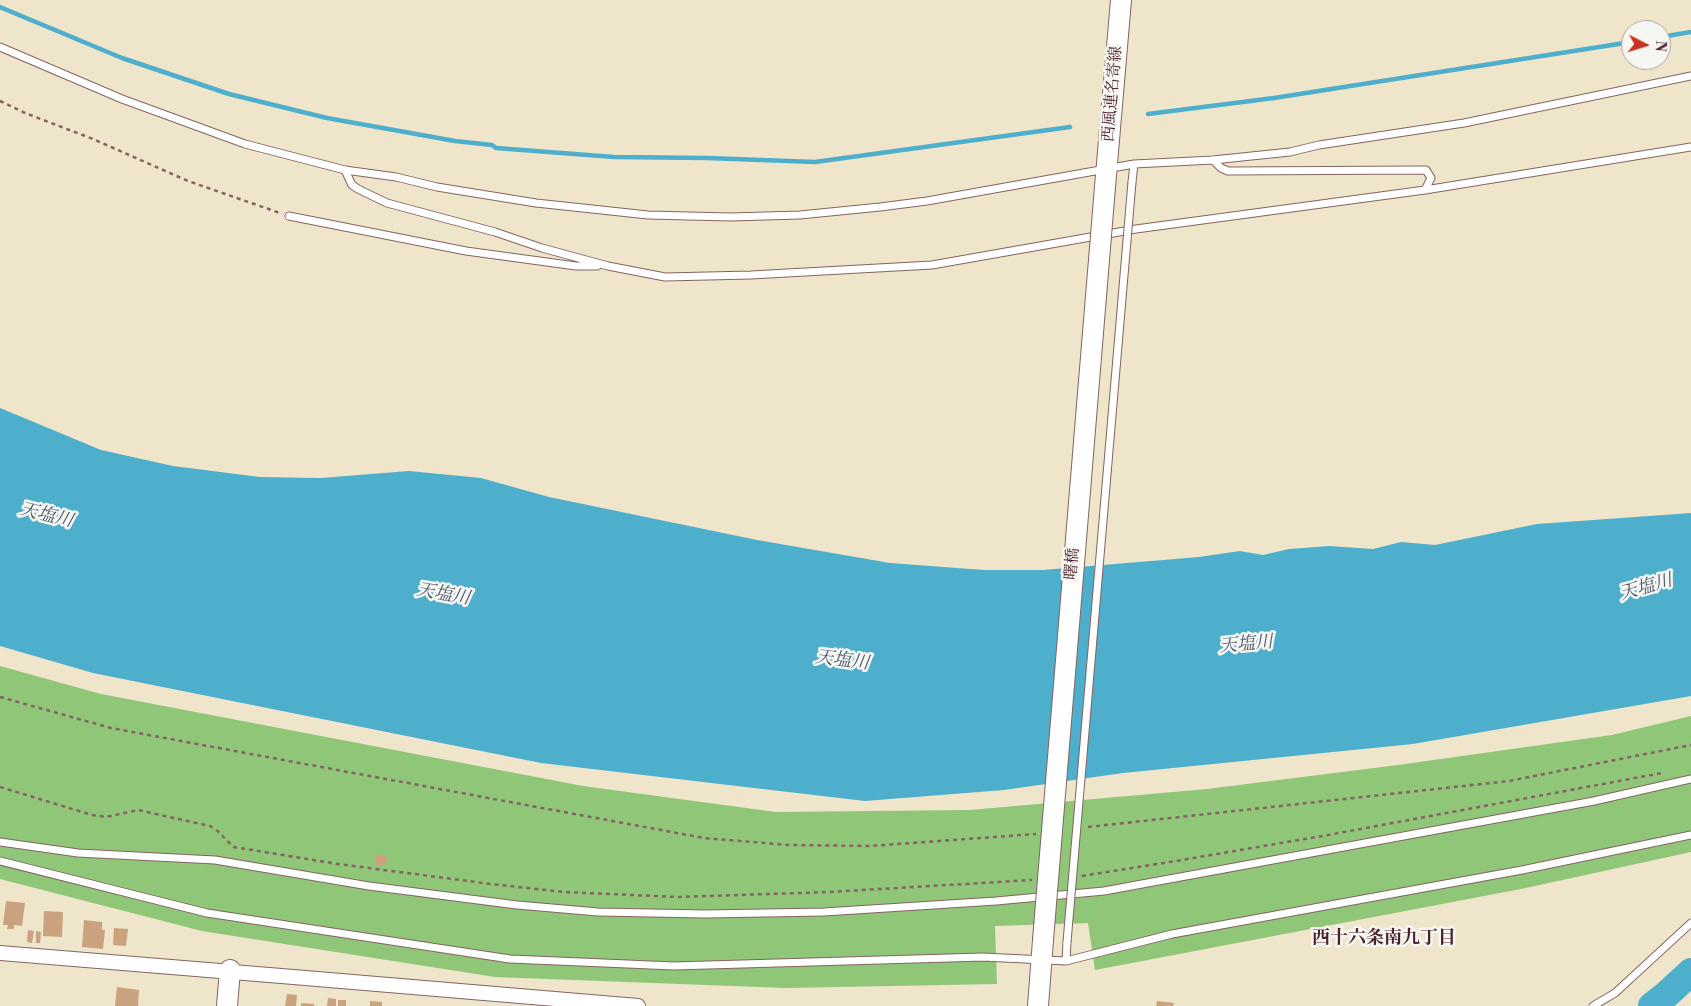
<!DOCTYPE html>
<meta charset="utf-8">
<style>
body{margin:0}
#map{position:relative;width:1691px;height:1006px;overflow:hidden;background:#efe5ca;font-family:"Libre Bodoni",serif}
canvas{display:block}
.north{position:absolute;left:1621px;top:20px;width:50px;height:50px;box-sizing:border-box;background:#f6f6f2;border:1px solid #b1a0a2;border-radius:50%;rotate:95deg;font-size:14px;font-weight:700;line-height:20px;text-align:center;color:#4a1f2b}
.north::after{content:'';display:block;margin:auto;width:18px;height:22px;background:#c8321e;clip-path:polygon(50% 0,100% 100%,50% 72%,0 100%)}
</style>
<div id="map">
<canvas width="1691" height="1006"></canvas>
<div class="north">N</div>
</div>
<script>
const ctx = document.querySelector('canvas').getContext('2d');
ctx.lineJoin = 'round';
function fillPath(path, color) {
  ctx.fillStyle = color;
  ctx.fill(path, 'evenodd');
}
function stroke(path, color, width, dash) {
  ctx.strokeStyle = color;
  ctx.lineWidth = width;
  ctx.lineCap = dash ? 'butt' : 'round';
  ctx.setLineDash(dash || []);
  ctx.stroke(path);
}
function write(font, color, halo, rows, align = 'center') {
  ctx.font = font + ' "Libre Bodoni","Noto Serif JP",serif';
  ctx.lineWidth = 5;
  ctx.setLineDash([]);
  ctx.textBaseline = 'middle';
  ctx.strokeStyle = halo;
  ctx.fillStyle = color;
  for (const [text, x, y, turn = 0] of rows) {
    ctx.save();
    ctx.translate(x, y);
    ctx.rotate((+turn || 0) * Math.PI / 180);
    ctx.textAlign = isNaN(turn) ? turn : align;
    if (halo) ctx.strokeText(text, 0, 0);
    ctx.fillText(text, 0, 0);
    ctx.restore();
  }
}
fillPath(new Path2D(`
 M0,666L101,694L583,786L776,812L970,810L1207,789L1398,765L1612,735L1691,716V852L1521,889L1095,970L1088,923L995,926L997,984L785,988L495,977L202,931L0,879Z`), '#90c678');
fillPath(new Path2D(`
 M0,408L101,450L173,466L260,477L321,478L409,471L481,478L549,497L757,540L890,563L984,570H1043L1199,557L1240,551L1263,555L1289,549L1329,546L1373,549L1401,542L1435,545L1537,524L1691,513V696L1413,744L1123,773L1004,790L865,801L541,763L93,673L0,646Z`), '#4dafcc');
stroke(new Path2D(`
 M0,7L122,58L229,94L327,118L455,141L492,145L496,148L614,157L707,158L815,162L1070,127
 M1661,37L1691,32
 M1148,114L1274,98L1631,42`), '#4dafcc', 4.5);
stroke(new Path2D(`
 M1652,1006L1666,995L1691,972`), '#4dafcc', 28);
fillPath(new Path2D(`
 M376,854L387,856L386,866L375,865Z
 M6,901L25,903L22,926L14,925V929H7L8,925H3Z
 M44,911L63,912L62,937L43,936Z
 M84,920L102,922V930H105L103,949L82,947Z
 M114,928L128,929L126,946L113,945Z
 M28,930L34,931L32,943L27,942Z
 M36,931L41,932L40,943H36Z
 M117,987L139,990L138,1006H115Z
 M287,994L297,995L296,1006H285Z
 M328,998L336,999V1006H327Z
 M338,1000H346V1006H338Z
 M370,1001L382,1002V1006H370Z
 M1157,1001L1174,1003L1173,1006H1156Z
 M301,1003L314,1004V1006H301Z`), '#cba27e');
const lane = new Path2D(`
 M0,47L122,99L245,144L345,170L396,177L437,187L536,203L648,215L730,217L800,215L880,207L927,201L1134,164L1213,160L1290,152L1319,145L1464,123L1691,76
 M345,170L352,185L358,189L387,203L495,232L542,248L608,266L665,277L751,275L932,265L1136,229L1425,190L1431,178L1426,170L1228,171L1221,168L1213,160
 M1132,182L1134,164
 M1425,190L1691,147
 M289,216L466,251L576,266H597
 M0,842L78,853L215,860L369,886L517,905L598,912L705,914L824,912L996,901L1104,891L1594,801L1691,779
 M0,861L207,913L510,959L674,966L983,957L1066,961L1172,934L1522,870L1691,835
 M1066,961L1067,942
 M1593,1006L1615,993L1691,923`);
const street = new Path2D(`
 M0,953C213,969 425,989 638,1006`);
const secondary = new Path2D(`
 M1105,187L1121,0
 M227,1006L230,970
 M1038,1006L1043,940`);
stroke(lane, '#846463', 9);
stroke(street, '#846463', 16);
stroke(secondary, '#846463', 22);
stroke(new Path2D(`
 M0,101L25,113L93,139L188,181L280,213
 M0,697L111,728L704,838L788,845L870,846L1036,834
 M0,787L92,815L106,817L138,810L210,826C220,831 225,840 234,847L338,864L491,884L564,892L678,897L829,892L1032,880
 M1088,827L1509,781L1691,745
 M1082,876L1176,861L1328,835L1662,773`), '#846463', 2.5, [4, 4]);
stroke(lane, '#fff', 7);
stroke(street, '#fff', 14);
stroke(secondary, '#fff', 20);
const laneBridge = new Path2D(`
 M1067,942L1132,182`);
const secondaryBridge = new Path2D(`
 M1043,940L1105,187`);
stroke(laneBridge, '#846463', 9, []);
stroke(secondaryBridge, '#846463', 22, []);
stroke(laneBridge, '#fff', 7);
stroke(secondaryBridge, '#fff', 20);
write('16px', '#4a1f2b', '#f6f6f2', [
 ["西風連名寄線",1113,94,-85],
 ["曙橋",1073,564,-85]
]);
write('italic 18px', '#4b596b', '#f6f6f2', [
 ["天塩川",46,516,14],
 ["天塩川",1646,588,-16],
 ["天塩川",443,595,10],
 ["天塩川",1246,645,-5],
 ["天塩川",842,661,7]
]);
write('bold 18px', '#4a1f2b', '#f6f6f2', [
 ["西十六条南九丁目",1384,939]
]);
</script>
